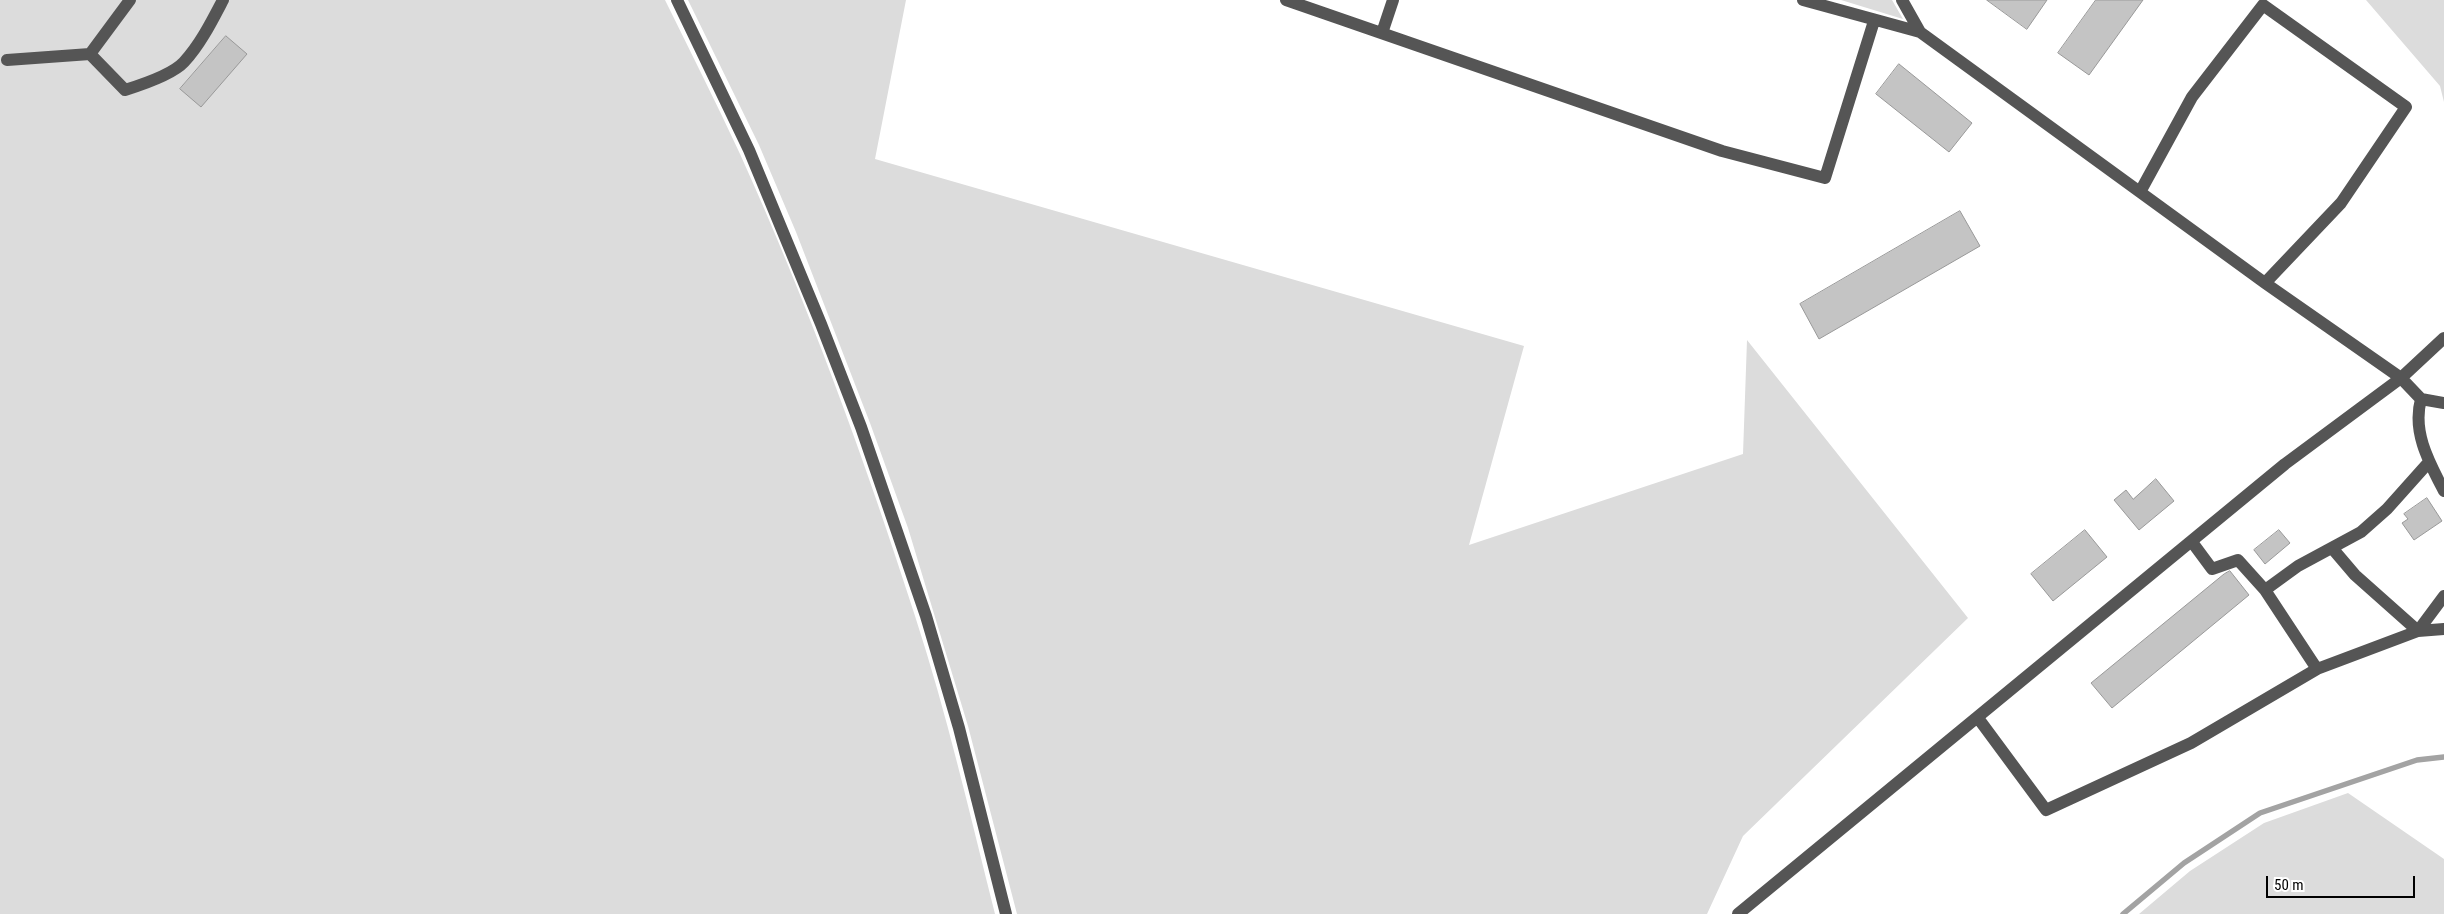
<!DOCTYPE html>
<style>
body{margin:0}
#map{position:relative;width:2444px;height:914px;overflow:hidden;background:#fff;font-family:"Roboto Condensed",sans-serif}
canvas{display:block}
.scale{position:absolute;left:2266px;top:876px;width:149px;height:22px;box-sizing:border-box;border:2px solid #000;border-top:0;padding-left:6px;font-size:15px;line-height:18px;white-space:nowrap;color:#000;-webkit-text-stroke:4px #fff;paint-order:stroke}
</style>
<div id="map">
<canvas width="2444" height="914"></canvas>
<div class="scale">50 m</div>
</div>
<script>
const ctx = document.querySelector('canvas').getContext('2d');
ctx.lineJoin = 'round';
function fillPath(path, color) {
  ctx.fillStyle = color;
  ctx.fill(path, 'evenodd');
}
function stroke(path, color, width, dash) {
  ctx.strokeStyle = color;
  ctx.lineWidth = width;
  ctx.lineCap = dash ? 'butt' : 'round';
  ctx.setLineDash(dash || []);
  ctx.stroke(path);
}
fillPath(new Path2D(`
 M0,0H665C690,51 716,102 740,154C808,304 865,460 915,616C947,714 970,815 995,914H0Z
 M688,0H906L875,159L1524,346L1469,545L1743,454L1747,340L1968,618L1743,836L1707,914H1017L968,726L908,528L870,423L796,232L759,145Z
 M1841,0H1892L1903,19Z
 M2366,0H2444V102L2440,86Z
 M2348,793L2444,859V914H2139L2190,871L2264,823Z`), '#dcdcdc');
stroke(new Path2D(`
 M2123,914L2184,863L2260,813L2417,760L2444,757`), '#a3a3a3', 5.5);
const building = new Path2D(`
 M1987,0H2047L2027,29Z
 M2096,0H2143L2089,75L2058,53Z
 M226,36L247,54L201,107L180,89Z
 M1899,64L1972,123L1949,152L1876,94Z
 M1960,211L1980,246L1819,339L1800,304Z
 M2156,479L2174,501L2139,530L2114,500L2126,490L2133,499Z
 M2427,498L2442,521L2414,540L2402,523L2408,519L2404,514Z
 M2085,530L2107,557L2053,601L2031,574Z
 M2279,530L2290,543L2265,564L2254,550Z
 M2230,571L2249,595L2112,708L2091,683L2224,574Z`);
fillPath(building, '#c4c4c4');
stroke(building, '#999', 1);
stroke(new Path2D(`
 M677,0L749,150L821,324L861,427L926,616L959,728L1006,914
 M1286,0L1722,151L1825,178L1874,21
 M1803,0L1920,32L2265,283L2401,378L2421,399L2444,403
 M1902,0L1920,32
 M1382,33L1393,0
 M90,54L125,90C141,85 173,74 184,62C200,45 212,21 223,0
 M7,60L90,54L130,0
 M2140,192L2192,97L2263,5L2406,107L2341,203L2265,283
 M2421,399C2412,432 2429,462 2444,491
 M2192,542L2212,569L2238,560L2265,590L2317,669
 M2332,548L2355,575L2418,631L2444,596
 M2265,590L2298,566L2361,532L2387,509L2429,462
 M1978,718L2046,810L2191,743L2317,669L2418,631L2444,629
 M1738,914L2285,464L2401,378L2444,338`), '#555', 12);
</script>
